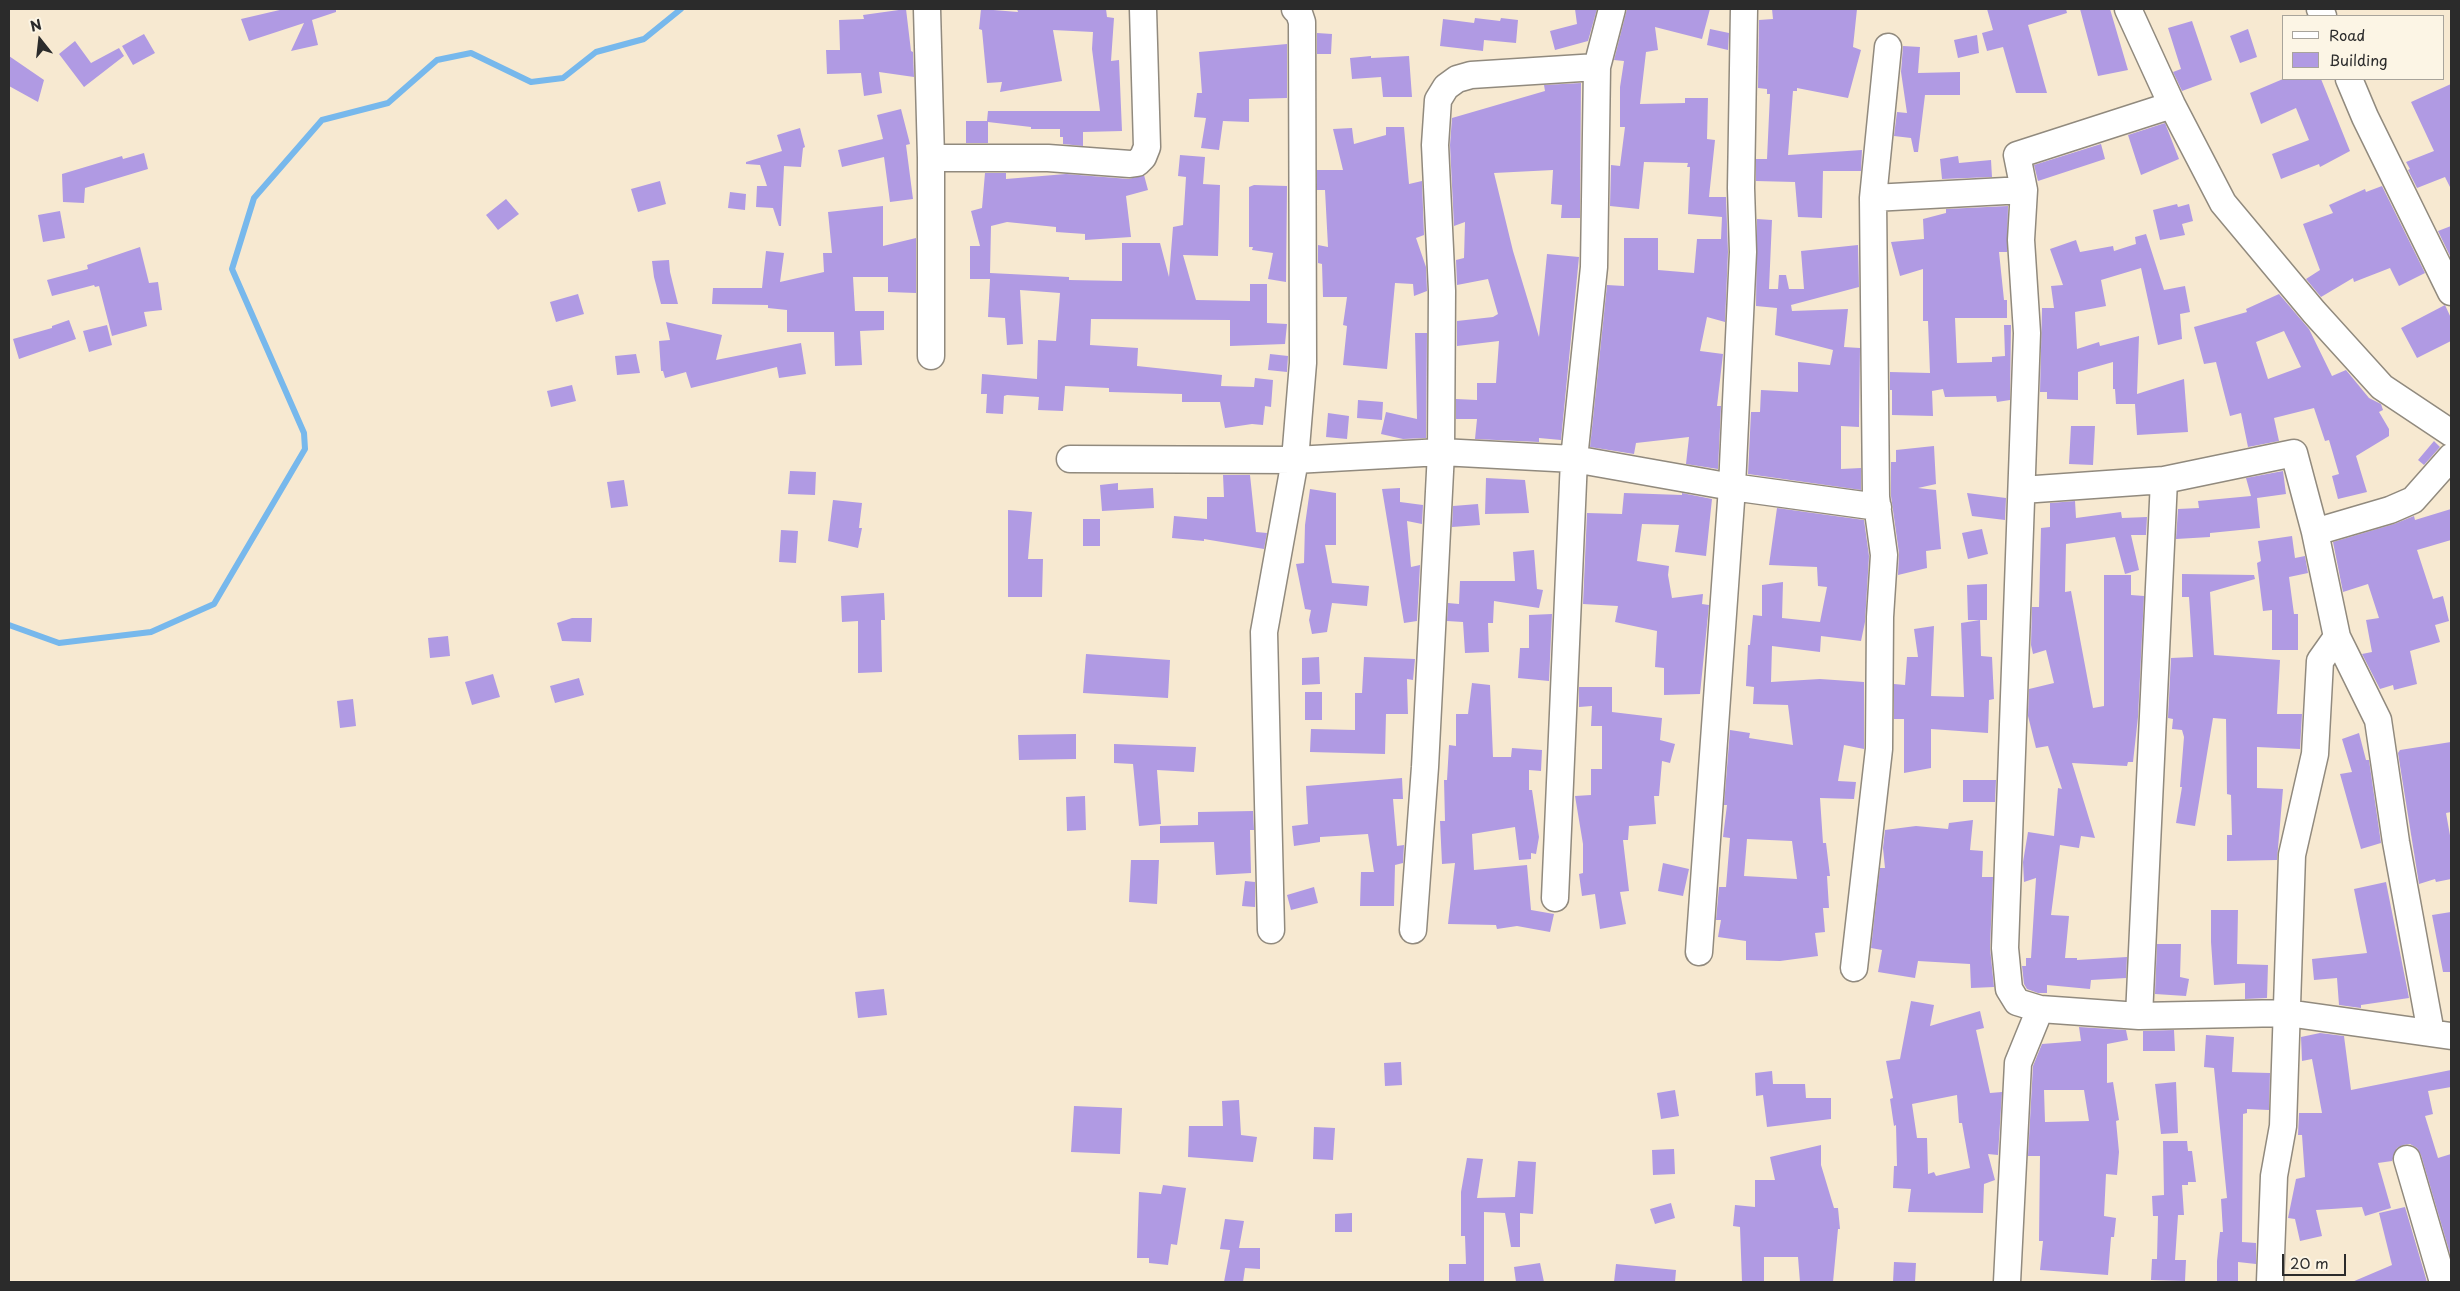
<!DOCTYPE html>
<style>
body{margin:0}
#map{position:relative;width:2460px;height:1291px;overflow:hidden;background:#f7e9d1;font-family:"Playpen Sans",sans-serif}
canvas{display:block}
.frame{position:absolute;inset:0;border:10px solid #2b2b2b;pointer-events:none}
.legend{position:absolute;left:2282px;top:15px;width:162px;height:65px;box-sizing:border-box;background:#fcf5e5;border:1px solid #a8a49b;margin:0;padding:6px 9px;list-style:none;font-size:15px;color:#2b2b2b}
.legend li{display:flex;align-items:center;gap:10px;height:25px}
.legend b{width:25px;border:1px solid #a8a49b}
.north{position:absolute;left:15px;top:15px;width:50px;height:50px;-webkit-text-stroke:4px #fcf5e5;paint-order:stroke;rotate:344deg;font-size:14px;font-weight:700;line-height:20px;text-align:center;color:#2b2b2b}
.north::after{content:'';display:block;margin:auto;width:18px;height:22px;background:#2b2b2b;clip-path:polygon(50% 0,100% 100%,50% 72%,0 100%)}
.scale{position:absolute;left:2282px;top:1254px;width:64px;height:22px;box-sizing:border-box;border:2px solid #2b2b2b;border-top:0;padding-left:6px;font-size:15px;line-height:18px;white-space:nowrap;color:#2b2b2b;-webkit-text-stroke:4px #fcf5e5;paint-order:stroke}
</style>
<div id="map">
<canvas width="2460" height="1291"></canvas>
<div class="frame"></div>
<ul class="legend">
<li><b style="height:6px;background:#fff"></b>Road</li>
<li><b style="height:14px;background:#b09ae3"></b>Building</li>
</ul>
<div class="north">N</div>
<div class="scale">20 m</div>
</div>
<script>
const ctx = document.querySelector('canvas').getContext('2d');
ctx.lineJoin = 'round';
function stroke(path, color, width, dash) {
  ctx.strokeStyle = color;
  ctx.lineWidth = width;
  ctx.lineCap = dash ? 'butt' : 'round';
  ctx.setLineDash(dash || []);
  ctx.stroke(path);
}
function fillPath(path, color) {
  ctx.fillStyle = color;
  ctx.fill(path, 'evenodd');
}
stroke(new Path2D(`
 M9,625L59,643L151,632L214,604L305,449L304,433L232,269L254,198L322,120L388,103L437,60L471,53L531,82L563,78L596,52L644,39L681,9`), '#77b8ec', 6);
fillPath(new Path2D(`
 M284,9H336V12L312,20L318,45L291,51L304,23L249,41L241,19Z
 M906,9L911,51L913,52L914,77L879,72L882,93L864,96L861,73L827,74L826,50H840L839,20L864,19L863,15Z
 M981,9L1018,12L1017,9H1106L1107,17L1114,18L1111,61L1119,60L1122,131L1083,132V146L1063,144V137H1060V129H1031V127L988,122V143H966V121H987L988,111H1100L1092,49L1093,32L1053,30L1062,81L1000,92L1002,82L987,83L982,30L979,29Z
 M1575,9H1597L1588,41L1555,50L1550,31L1577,24Z
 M1627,9H1710L1702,39L1655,27L1658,50L1646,52L1640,104L1685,103V98H1708L1707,139L1715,140L1709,197H1726L1728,252L1725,322L1707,317L1700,351L1723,354L1717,406H1721L1718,469L1686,464L1689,437L1636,443L1634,454L1590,447L1607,285L1624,286V238H1658V270L1694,273L1697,239H1721L1722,217L1688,214L1690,167H1687L1688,163L1644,162L1639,209L1610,206L1611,165L1620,166L1625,127H1620V87L1624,61L1614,60Z
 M1772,9H1857L1853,47L1861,50L1848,98L1797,88V91H1793L1788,155L1862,150L1861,171H1823L1822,218L1798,217L1795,182L1756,181V159H1767L1770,94H1767V89L1758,88L1759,20L1773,19Z
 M1987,9H2066L2067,13L2028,25L2047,93H2016L2003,47L1987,51L1982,33L1993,30Z
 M2080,9H2110L2128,70L2098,76Z
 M1475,18L1500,21L1501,18L1518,20L1516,43L1484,40L1483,51L1440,46L1443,19L1474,23Z
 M2192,21L2212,80L2182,91L2173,72L2181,69L2168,28Z
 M1710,29L1729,33L1728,50L1707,45Z
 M2248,29L2257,57L2240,63L2230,36Z
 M1317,33L1332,34L1331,54H1317Z
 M144,34L155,53L133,65L122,46Z
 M1977,35L1979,53L1958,58L1954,40Z
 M75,41L91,63L119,48L124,56L84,87L59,54Z
 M1287,44V98L1249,99V122L1223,121L1219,150L1201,148L1206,118L1194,117L1197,93H1202L1199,52Z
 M1903,46L1920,47L1918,73L1960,72V95H1925L1918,152H1914L1911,138L1894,136L1897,112L1907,113L1901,72Z
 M9,56L44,80L38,102L9,86Z
 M1371,56V58L1409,56L1412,97H1383L1381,77L1352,79L1350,58Z
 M2283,79H2321L2350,151L2320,167L2319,164L2281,179L2272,154L2309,140L2296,108L2261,124L2250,93Z
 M1581,83L1580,218H1561L1562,205L1551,204L1553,170L1494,173L1513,251L1539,337L1547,254L1579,257L1561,440L1539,438V442L1475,439L1477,419H1456V399L1477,400V383H1496L1499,341L1457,346V321L1493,317L1498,314L1488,279L1457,285L1456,260L1464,258L1465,222L1454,226L1450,145L1452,118L1545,91L1544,85Z
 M2451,84V189L2445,177L2417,188L2408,170L2410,169L2406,162L2434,151L2411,102Z
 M901,109L910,144L906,145L913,199L890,202L884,157L842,167L838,150L883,139L877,115Z
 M2165,123L2179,159L2141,175L2128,135Z
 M1386,127H1404L1409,184L1422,181L1424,235L1416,238L1426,267L1427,291L1414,296L1413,284L1395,283L1387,369L1343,365L1347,326L1343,325L1347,297H1323L1322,264L1318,263V245L1328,247L1325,190H1317V170H1343L1333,129L1352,128L1354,144L1386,135Z
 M800,128L805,147L803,148L801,167L784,166L781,226H779L773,208L756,207L757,186H767L760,165L746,164V162L782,151L777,135Z
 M2101,144L2105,159L2038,181L2034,165Z
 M144,153L148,169L85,188L84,203L63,202L62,174L122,156L123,159Z
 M1180,155L1205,157L1203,184L1220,185L1218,256L1183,255L1196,300L1250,301V284H1267V323L1287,324L1285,344L1230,346V320L1091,319L1090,345L1138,348L1137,366L1222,375L1221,386L1254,387L1255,378L1273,380L1271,407L1265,406L1263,425L1252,424L1225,428L1220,402H1182V394L1109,392V388L1065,386L1063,411L1038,410L1039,397L1007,395L1004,396L1003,414L986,413L987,394H981L982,374L1037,379L1038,340L1056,341L1060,293L1020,290L1023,344L1007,345L1005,318L988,317L990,279H970V246H980L971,211L982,208L985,173H1006V179L1066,174L1129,179L1144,175L1148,190L1126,196L1131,237L1085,240V234L1056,232V227L1007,222L991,226L990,273L1069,277V280L1122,281V243H1160L1169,277L1173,227L1183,225L1186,177L1178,176Z
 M1958,156L1959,163L1991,160L1992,177L1942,179L1940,159Z
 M660,181L666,204L638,212L631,189Z
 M1254,185L1287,186L1286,282L1268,279L1273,253L1252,250L1253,247H1249V187Z
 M2382,186L2425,273L2399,286L2390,268L2354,282L2353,278L2321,297L2306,279L2320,270L2303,224L2333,213L2329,205L2365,189L2366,192Z
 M730,192L746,194L745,210L728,208Z
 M506,199L519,214L498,230L486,215Z
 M2177,204L2178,207L2189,204L2193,221L2182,224L2185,235L2160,240L2153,210Z
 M883,206V246L916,238V293L888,292V277H853L855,311H884V330L860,331L862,365L835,366L834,332H787V310L768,308V305L712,304L713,288H762L766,251L784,253L780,282L824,272L823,253H832L828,212Z
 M2008,206L2007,252H1999L2004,300H2007V318H1955L1957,363L1992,362V357L2005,356L2004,325H2011L2010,400L1997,402L1996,396L1945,397L1943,389L1932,391L1933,416L1892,415V390H1890V372L1930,373L1928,321H1923V269L1900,276L1891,242L1924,239L1923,219L1946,213V209Z
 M60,211L65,238L43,242L38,215Z
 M1757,219L1772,220L1769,289H1778L1779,275H1786L1789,289H1804L1801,251L1858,245L1859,287L1791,305L1792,311L1848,309L1844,347L1860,348L1859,418V427L1841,426V469L1861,468V490L1748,474L1751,412H1760L1761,390L1798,392V362L1830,365L1833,350L1775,335L1777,308L1756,306Z
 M2451,226V258L2438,231Z
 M2146,234L2164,290L2185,286L2190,312L2180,314L2182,339L2158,345L2141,268L2101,280L2106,306L2075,312L2077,349L2099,342L2100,346L2139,336L2137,394L2184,379L2188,432L2137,435L2135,404H2116L2115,389H2113V362L2078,372V400L2047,399V392H2040L2042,308H2054L2051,286L2063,285L2050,249L2076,240L2080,252L2113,246L2114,251L2136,244L2135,237Z
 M140,247L149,283L158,282L162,310L144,312L147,326L112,336L99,286L95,287L94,285L52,296L47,280L88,269L87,265Z
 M669,260L670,272L678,304H661L654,277L652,261Z
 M578,294L584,314L556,322L550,302Z
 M2279,294L2309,329L2332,376L2346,370L2369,398L2381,404L2383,410L2379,412L2389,429V436L2356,456L2367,492L2338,499L2332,476L2339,474L2329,440L2325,441L2314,408L2274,418L2279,441L2248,447L2241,413L2230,416L2216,362L2204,364L2194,327L2247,312L2246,309ZM2284,331L2301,367L2268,379L2256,342Z
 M2445,305L2451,318V341L2417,358L2401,328Z
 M69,320L76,339L19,359L13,339L52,328V326Z
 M666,322L722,335L716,360L801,343L806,374L779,378L777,367L691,388L686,372L665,378L663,371H661L659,341L670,340Z
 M107,325L112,345L89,352L83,331Z
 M1415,333H1427L1426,438L1403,439L1381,434L1386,412L1417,419Z
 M636,354L640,373L617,375L615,356Z
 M1270,354L1288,356L1287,372L1268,370Z
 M572,385L576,401L551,407L547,391Z
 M1358,400L1383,402L1382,420L1357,418Z
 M1328,413L1349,416L1347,439L1326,437Z
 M2071,426H2095L2093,465L2069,464Z
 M2434,441L2440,447L2424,465L2418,460Z
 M1934,446L1936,484L1918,488L1936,490L1941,549L1926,551L1927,568L1898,575L1899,553L1891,496V462H1896V450Z
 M790,471L816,472L815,495L788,494Z
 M2283,471L2286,494L2257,498L2260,528L2210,533V537L2176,539L2178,509L2199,508L2198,501L2251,496L2246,478Z
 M1223,475H1250L1256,532L1267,533L1264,549L1204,539V541L1172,538L1174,516L1207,519V497H1224Z
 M1486,478L1525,480L1529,513L1485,514Z
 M624,480L628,506L611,508L607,482Z
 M1118,483V490L1153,488L1154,508L1102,511L1100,485Z
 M1400,488V502L1423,505L1422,524L1407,521L1411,567L1420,565L1417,621L1404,623L1382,489Z
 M1310,489L1336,493V545H1325L1332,583L1369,586L1367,606L1332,603L1327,632L1312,634L1309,620L1311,610L1305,609L1296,564L1304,563L1305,525Z
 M1624,493L1682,495V493L1712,499L1706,556L1675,552L1679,525L1642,524L1637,561L1669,566L1668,575L1672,598L1703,594L1702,604L1709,605L1700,694L1664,695V668L1655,667L1657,631L1615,622L1618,606L1583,604L1587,513L1622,514Z
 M1967,493L2006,498L2005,520L1972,516Z
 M833,500L862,503L859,528H862L858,548L828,541Z
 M2075,501L2076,518L2121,512L2122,518L2147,517L2146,535H2131L2139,570L2125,574L2115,537L2066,544L2065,592L2071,591L2093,708L2104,706V575H2131V595L2144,596L2138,717L2133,762H2128L2127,766L2072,763L2095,838L2081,836L2079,848L2060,845L2051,915L2069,916L2065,958H2077V960L2127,957L2126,978L2091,980L2090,989L2047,985V993H2038L2027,989L2024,984L2022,966H2026V958H2031L2036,878L2024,882L2023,862L2028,832L2054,836L2058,788L2062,789L2048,746L2036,748L2028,716L2029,689L2054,683L2046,650L2033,654L2031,645L2032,607H2039L2041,528L2050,527V503Z
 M1478,504L1480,525L1452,527L1453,506Z
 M1777,508L1864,520L1869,556L1865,622L1861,641L1821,636L1820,652L1772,646L1771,682L1820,679L1864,682V749L1844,745L1838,781L1856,782L1854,799L1820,798L1823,843H1826L1830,876H1827L1829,908H1823L1825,932L1815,933L1818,956L1780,961L1746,960V941L1718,937L1721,920H1716L1719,887H1726L1730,838L1723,837L1727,805H1724L1730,730L1750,733L1749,738L1793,745L1788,705L1753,704L1754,687L1746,686L1748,645H1750L1753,615L1762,616V585L1783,582L1782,618L1820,622L1827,587L1818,586L1817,567L1769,565ZM1747,839L1792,841L1797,879L1744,876Z
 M2451,509V540L2417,550L2433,599L2443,596L2449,621L2435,625L2440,642L2410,651L2417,684L2394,690L2393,685L2380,689L2362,654L2372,652L2366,620L2379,618L2368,584L2343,592L2333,542L2394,524L2414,516L2415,520Z
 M1008,510L1032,512L1028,559H1043L1042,597H1008Z
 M1083,519H1100V546H1083Z
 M1982,529L1988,554L1968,559L1962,533Z
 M781,530L798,531L796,563L779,562Z
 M2292,536L2295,558L2305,556L2308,573L2289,577L2294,614H2298V650H2272V610L2263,611L2257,563L2261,561L2258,541Z
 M1534,550L1537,589L1543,590L1539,608L1494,601L1493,623H1488L1489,652L1465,653L1463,622L1447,621L1448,603L1459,604L1460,581H1515L1513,552Z
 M2182,574L2254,575L2255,579L2210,592L2214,655L2280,660L2277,714H2302L2300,749L2257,747V788L2283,789L2277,860L2227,861V835H2232L2231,795L2227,794L2226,719L2213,718L2195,826L2176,823L2182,787H2180L2184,737L2182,730L2172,729L2173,719L2168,718L2171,658L2193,657L2189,597H2182Z
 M1987,584V620H1968L1967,585Z
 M884,593L885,620H881L882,672L858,673V621L842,622L841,596Z
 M1552,614L1549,681L1518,678L1520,648H1529V615Z
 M572,618H592L591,642L562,641L557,623Z
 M1980,620L1981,656L1992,657L1994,699L1989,700L1988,733L1931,729V768L1904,773V719H1894V684L1905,685L1907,657H1918L1914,629L1934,626L1931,696L1964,697L1961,623Z
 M448,636L450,656L430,658L428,638Z
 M1086,654L1170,660L1168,698L1083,693Z
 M1319,657L1320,684L1302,685V658Z
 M1364,657L1415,659L1413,680L1407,679L1408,714H1386L1385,754L1310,752L1311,729L1355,730V693H1362Z
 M493,674L500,697L472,705L465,682Z
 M579,678L584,695L555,703L550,686Z
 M1472,683L1490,685L1493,757H1511L1512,748L1542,750L1541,771L1529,770V790H1532L1539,837L1536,854L1531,853V859L1519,860L1515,827L1472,834L1474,870L1527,865L1531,910L1554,914L1550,932L1517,926L1497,929L1496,925L1448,924L1455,863L1442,864L1440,821H1445L1444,780H1447L1449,745L1456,746V714H1468Z
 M1579,687H1612V712L1662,718L1660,740L1675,744L1670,763L1662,761L1659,796H1654L1656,824L1629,826L1628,840H1623L1629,891L1620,892L1626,924L1600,929L1595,894L1582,896L1579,874L1583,873V844L1575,796L1591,795V769H1602V726H1591L1592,706L1579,707Z
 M1305,692H1322V720H1305Z
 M353,699L356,726L340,728L337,701Z
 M2359,733L2366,760H2369L2381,843L2361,849L2340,774L2352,772L2342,739Z
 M1076,734V759L1019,760L1018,735Z
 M2451,742V812L2446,813L2451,841V879L2436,882L2435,879L2419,884L2398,753L2400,750Z
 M1114,744L1196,747L1194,772L1157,770L1161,824L1139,826L1133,764L1114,763Z
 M1402,778L1403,799H1393L1397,846L1404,845L1403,863L1395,865L1394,906H1360L1361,872H1374L1368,834L1320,837V842L1294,846L1292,826L1308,824L1306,786Z
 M1963,780H1996L1995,802H1963Z
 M1085,796L1086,830L1067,831L1066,797Z
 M1253,811L1254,830H1250L1251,873L1216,875L1214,842L1160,843V826L1198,825V812Z
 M1973,820L1970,850L1983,851L1982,877H1993L1990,948L1994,987L1971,988L1970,964L1918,961L1915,978L1878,972L1882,950L1871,948L1880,868H1885L1883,848L1885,830L1916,826L1948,829L1949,823Z
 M1131,860H1159L1157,904L1129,902Z
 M1663,863L1689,869L1683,896L1658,891Z
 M1245,881L1255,882V907L1242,906Z
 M2386,882L2409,998L2361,1005V1008L2339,1005L2337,978L2314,980L2312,959L2367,953L2354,889Z
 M1314,887L1318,903L1291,910L1287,895Z
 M2211,910H2238L2237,964L2268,965L2267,998L2245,999V983L2214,985L2211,942Z
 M2451,912V972H2443L2432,915Z
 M2157,944H2181L2180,977L2189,979L2186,996L2155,994Z
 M884,989L887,1015L858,1018L855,992Z
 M1911,1001L1934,1005L1930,1026L1980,1011L1984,1028L1976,1030L1990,1093L2002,1092L1998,1155L1988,1154L1995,1180L1984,1184L1983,1213L1908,1212L1911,1189L1893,1188L1894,1166H1897L1896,1125L1894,1126L1890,1099L1893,1098L1886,1061L1900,1059ZM1957,1095L1959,1123H1962L1970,1168L1936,1176L1934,1172L1928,1174L1927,1138H1917L1912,1104Z
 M2079,1027L2126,1030L2128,1040L2107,1044V1083L2113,1082L2119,1120L2116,1121L2119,1152L2117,1175L2106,1174L2104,1216L2116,1218L2114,1237H2111L2108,1275L2040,1270L2043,1241H2039L2040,1156H2028L2033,1066L2042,1044L2081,1041ZM2044,1090H2084L2089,1121L2045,1122Z
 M2174,1030L2175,1051H2143V1031Z
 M2320,1033L2344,1036L2351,1090L2451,1070V1087L2428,1091L2433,1114L2425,1116L2438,1158L2451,1154V1257L2421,1155L2417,1148L2410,1144L2403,1145L2397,1148L2392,1161L2378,1163L2391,1208L2365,1216L2362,1207L2316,1210L2322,1236L2300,1241L2295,1219L2288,1218L2296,1179L2305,1177L2302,1135H2298L2299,1113H2322L2312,1059L2302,1061L2301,1037Z
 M2206,1035L2234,1037L2232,1072L2270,1073L2269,1110L2247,1109V1113L2243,1114L2242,1242L2256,1243V1264L2238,1262V1282H2217V1261L2220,1232H2223L2221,1199L2227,1198L2214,1068L2204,1067Z
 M1401,1062L1402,1085L1385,1086L1384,1063Z
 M1772,1071L1773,1084H1805L1806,1098H1831V1119L1767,1127L1763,1095L1756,1096L1755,1073Z
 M2176,1082L2178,1133L2161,1134L2155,1084Z
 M1675,1090L1679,1116L1661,1119L1657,1093Z
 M1239,1100L1241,1135L1257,1137L1253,1162L1188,1157L1189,1126H1223L1222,1101Z
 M1074,1106L1122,1108L1120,1154L1071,1152Z
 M1314,1127L1335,1128L1333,1160L1313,1159Z
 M2163,1141H2187L2188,1151H2192L2196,1182H2188V1185H2182L2184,1215H2178L2175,1260H2186L2185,1281L2151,1280L2152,1259H2157L2158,1216H2153L2152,1196L2164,1195Z
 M1821,1145V1165L1834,1208H1838L1840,1229H1838L1833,1282H1800L1798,1257H1764V1282H1742L1740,1227L1733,1226L1735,1205L1755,1207V1180H1775L1770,1157Z
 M1674,1149L1675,1174L1653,1175L1652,1150Z
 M1467,1158L1483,1159L1477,1198L1515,1197L1518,1161L1536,1162L1533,1214L1520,1213V1247H1511L1505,1213L1484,1212V1282H1449V1264H1466L1465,1236H1461V1192Z
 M1163,1185L1186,1188L1177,1245L1171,1244L1168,1265L1149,1263V1258H1137L1139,1192L1161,1194Z
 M1671,1203L1675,1218L1655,1224L1650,1209Z
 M2405,1207L2427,1282H2352L2392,1265L2379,1213Z
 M1352,1213V1232H1335V1214Z
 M1225,1219L1244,1221L1239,1248H1260V1269L1245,1268L1243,1282H1224L1230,1250L1220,1249Z
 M1894,1262L1916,1263L1915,1282H1893Z
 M1540,1263L1544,1282H1516L1514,1267Z
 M1616,1264L1676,1270L1675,1282H1614Z`), '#b09ae3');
const minor = new Path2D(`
 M927,9L931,158V356
 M2128,9L2172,105L2223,203L2314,312L2382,387L2451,433
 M2320,9L2323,16
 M2349,79L2365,117L2451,292
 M2172,105L2017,155L2024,190L2021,240L2027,333L2005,948L2009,989L2017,1002L2040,1009L2139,1016L2287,1013L2451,1036
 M931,158H1048L1130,164L1137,163L1143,157L1147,147L1143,9
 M1873,198L2024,190
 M1070,459L1295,460L1441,452L1574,459L1732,487L1878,507
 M2022,490L2164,480L2294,453L2315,532L2390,510L2413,500L2451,457
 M2337,637L2378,720L2396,842L2431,1033
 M1555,898L1574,459L1594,267L1597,67L1612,9
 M1271,930L1264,632L1295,460L1303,363L1302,22L1299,13L1295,9
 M1413,930L1425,767L1441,452L1442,291L1435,145L1438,100L1446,87L1457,79L1471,75L1597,67
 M1699,952L1732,487L1743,252L1741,188L1744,9
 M1854,968L1879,749L1880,617L1884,555L1876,497L1873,198L1888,47
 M2139,1016L2164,480
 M2407,1159L2443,1282
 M2007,1282L2018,1063L2040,1009
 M2270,1282L2274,1176L2283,1126L2292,855L2315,754L2320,661L2337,637L2315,532`);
stroke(minor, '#918a7e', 29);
stroke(minor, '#fff', 26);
</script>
